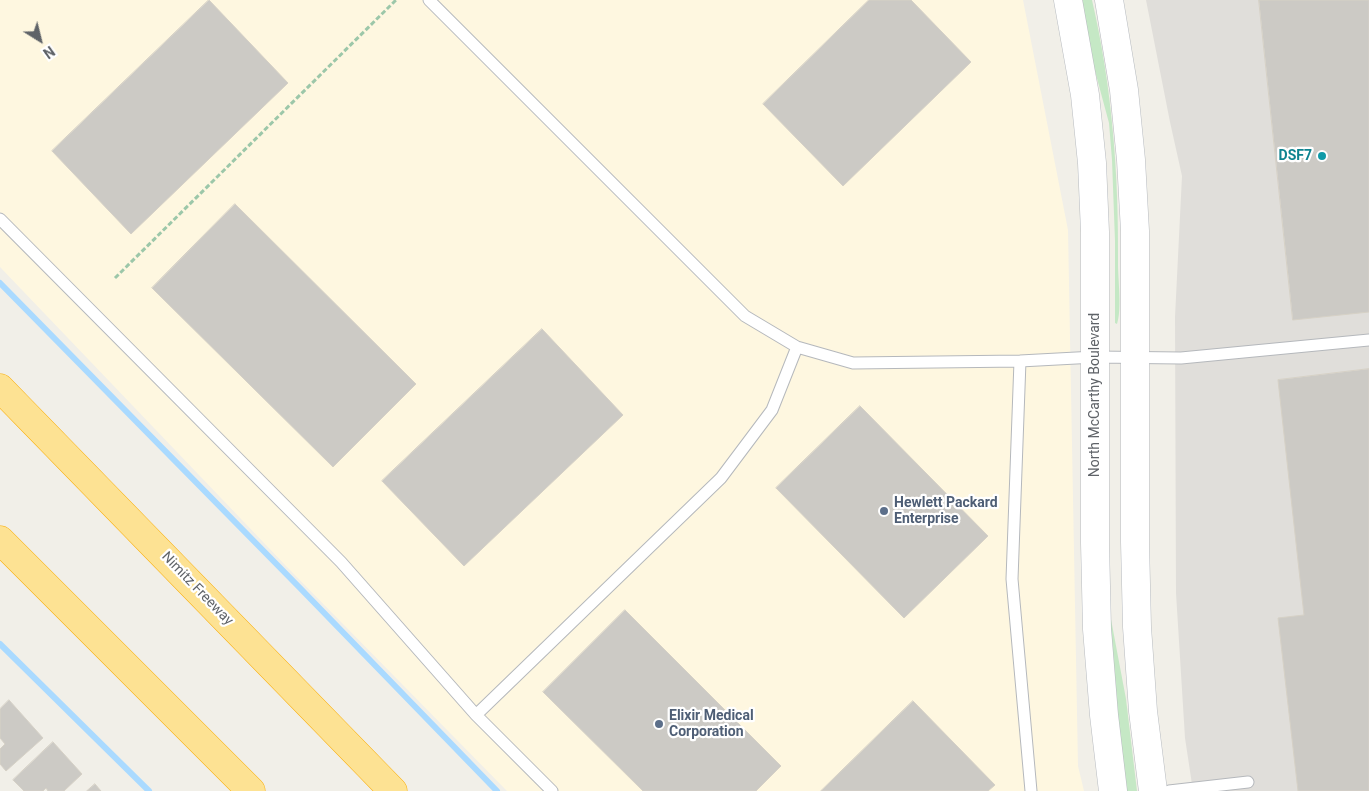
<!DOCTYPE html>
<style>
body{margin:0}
#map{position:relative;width:1369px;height:791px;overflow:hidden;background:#f1efe8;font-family:Roboto,sans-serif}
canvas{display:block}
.north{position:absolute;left:15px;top:15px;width:50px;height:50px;-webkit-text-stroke:4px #fff;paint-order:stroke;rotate:144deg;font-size:14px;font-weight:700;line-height:20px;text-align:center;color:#5f6368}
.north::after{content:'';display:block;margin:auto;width:18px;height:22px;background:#5f6368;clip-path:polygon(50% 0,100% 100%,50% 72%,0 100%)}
</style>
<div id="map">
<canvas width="1369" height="791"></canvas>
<div class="north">N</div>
</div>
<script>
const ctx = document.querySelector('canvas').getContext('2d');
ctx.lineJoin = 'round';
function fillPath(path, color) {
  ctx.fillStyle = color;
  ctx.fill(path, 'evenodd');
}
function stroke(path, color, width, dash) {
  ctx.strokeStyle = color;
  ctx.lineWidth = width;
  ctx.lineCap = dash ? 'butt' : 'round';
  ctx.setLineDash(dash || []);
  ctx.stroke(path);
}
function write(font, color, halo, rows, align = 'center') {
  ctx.font = font + ' Roboto,sans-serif';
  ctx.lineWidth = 4.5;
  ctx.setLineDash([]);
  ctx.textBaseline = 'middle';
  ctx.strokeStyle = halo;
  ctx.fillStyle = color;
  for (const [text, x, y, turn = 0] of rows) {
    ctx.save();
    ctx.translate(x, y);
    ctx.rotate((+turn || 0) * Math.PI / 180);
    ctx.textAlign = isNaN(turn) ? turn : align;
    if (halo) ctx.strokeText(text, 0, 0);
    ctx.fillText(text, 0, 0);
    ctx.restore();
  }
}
fillPath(new Path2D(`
 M0,0H1023L1068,230L1078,766L1084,791H507L287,567L0,267Z`), '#fef7e0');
fillPath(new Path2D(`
 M1146,0H1369V791H1193L1185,738L1176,593L1175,317L1182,176L1170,122Z`), '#e0deda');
fillPath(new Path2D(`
 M1078,0H1092C1112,86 1119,176 1118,264C1118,280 1122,310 1117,324L1115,323V241L1112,160L1109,123L1081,19Z
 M1107,535L1110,614L1126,699L1137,791H1122L1105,616Z`), '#c5e8c5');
stroke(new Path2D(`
 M0,283L300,588L497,791
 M0,644L149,791`), '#aadaff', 6);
const building = new Path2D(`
 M209,0L288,83L131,234L52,151Z
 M869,0H911L971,62L843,186L763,104Z
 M1259,0H1369V312L1293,320Z
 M235,204L416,384L333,467L152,288Z
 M542,329L623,415L464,566L382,481Z
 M1369,369V791H1298L1278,618L1304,615L1278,380Z
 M860,406L988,536L904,618L776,488Z
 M625,610L781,766L756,791H643L543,692Z
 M9,700L43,738L6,771L0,764V749L5,744L0,738V709Z
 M913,701L995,785L988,791H821Z
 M53,742L82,774L64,791H48L46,788L43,791H24L13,780Z
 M95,784L101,791H87Z`);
fillPath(building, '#cccac5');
stroke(building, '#d6d1c6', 1);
const lane = new Path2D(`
 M429,0L745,316L797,347L853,363L1020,361L1095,357L1181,358L1369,340
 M0,219L341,562L476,715L552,791
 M1020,361L1012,579L1031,791
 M476,715L721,478L772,410L797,347
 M1169,791L1248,782`);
const secondary = new Path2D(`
 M1068,0L1085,95L1092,163L1095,232V543L1097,629L1104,715L1113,791
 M1109,0L1124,90L1131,160L1135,231V542L1137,627L1143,711L1153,791`);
const highway = new Path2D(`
 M0,388L393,791
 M0,540L251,791`);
stroke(lane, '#b5b8bc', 13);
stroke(secondary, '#b6babf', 29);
stroke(highway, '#f9ab00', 29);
stroke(new Path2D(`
 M115,278L396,0`), '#9cc7a9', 3, [5, 2.5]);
stroke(lane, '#fff', 11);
stroke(secondary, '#fff', 28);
stroke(highway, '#fde293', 28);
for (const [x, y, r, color] of [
 [1322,156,5,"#0f9aa8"],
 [884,511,5,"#5c6f8a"],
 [659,724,5,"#5c6f8a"]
]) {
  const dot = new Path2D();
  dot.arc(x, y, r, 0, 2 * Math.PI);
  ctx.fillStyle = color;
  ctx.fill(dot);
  stroke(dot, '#fff', 2);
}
write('bold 14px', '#0d838f', '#fff', [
 ["DSF7",1312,156]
], 'right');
write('14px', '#5f6368', '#fff', [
 ["North McCarthy Boulevard",1095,395,-90],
 ["Nimitz Freeway",197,589,46]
]);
write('bold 14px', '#4e5e75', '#fff', [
 ["Hewlett Packard",894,503],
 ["Enterprise",894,519],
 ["Elixir Medical",669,716],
 ["Corporation",669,732]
], 'left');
</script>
